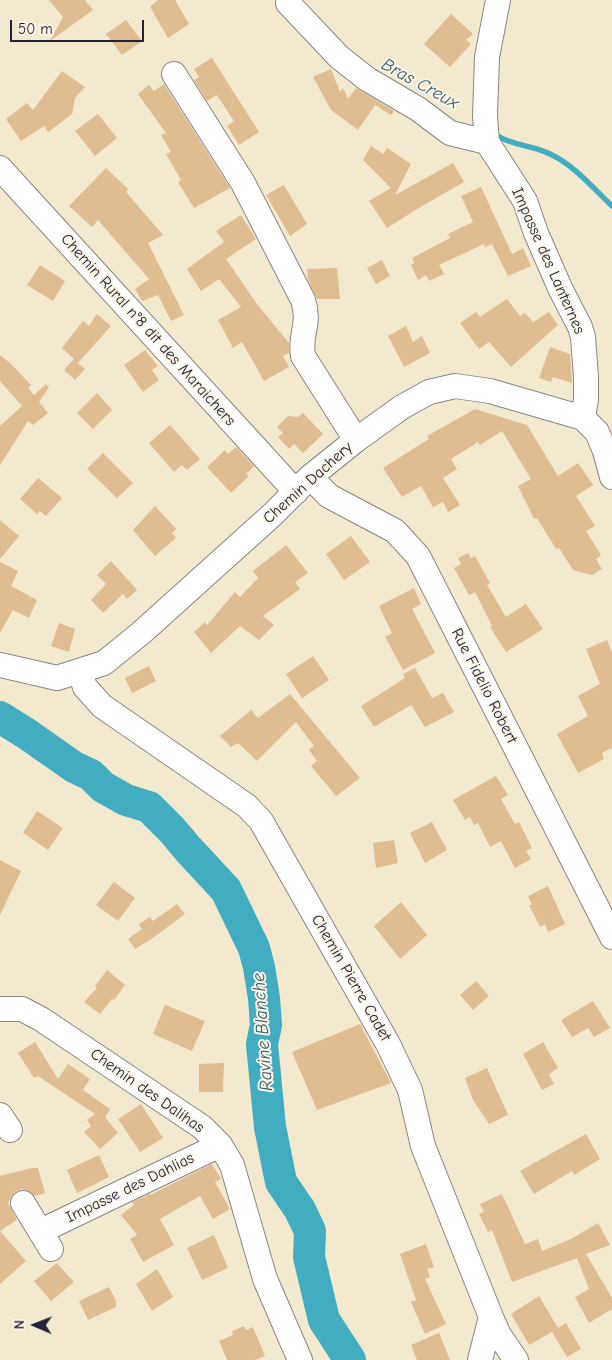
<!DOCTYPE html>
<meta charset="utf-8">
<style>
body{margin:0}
#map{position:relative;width:612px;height:1360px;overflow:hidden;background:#f2e9cf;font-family:"Comic Neue",sans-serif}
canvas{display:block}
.north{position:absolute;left:10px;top:1300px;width:50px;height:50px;-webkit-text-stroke:4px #fcf5e5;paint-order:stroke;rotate:271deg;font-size:14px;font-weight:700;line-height:20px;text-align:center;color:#22223b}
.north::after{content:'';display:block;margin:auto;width:18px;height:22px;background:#22223b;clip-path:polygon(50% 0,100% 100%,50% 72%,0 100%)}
.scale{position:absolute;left:10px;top:20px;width:134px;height:22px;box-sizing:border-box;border:2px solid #22223b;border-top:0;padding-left:6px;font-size:15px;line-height:18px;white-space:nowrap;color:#22223b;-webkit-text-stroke:4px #fcf5e5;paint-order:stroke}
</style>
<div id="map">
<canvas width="612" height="1360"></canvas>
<div class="north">N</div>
<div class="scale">50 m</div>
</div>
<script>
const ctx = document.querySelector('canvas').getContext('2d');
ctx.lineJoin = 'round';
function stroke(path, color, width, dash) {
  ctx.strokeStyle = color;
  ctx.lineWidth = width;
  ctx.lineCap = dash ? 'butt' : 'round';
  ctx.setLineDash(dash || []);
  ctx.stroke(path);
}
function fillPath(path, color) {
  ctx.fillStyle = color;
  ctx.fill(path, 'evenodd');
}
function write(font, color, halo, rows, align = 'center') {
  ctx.font = font + ' "Comic Neue",sans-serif';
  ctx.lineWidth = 4;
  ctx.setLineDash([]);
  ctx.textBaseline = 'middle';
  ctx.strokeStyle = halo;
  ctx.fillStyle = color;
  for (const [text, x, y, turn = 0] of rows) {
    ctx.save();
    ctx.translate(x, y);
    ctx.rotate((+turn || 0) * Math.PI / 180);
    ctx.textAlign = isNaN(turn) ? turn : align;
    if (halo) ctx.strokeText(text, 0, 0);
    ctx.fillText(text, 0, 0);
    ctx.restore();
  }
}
stroke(new Path2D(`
 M496,135C512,146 533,145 550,154C574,165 593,188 612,206`), '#42adc0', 5.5);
stroke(new Path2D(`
 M0,717L27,734L74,767L91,775L103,787L126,800L149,807L172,830L188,849L226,890L254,948L259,967L264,998L266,1025L262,1044L270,1127L281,1182L300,1210L310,1231L309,1257L324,1320L350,1360`), '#42adc0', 32);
fillPath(new Path2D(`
 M49,0H85L93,10L50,41L63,17Z
 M158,0H175L189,24L168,38L150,7Z
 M451,14L473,34L466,40L471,44L450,67L424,44Z
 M126,20L142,41L122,55L106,34Z
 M212,58L259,132L239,145L227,126L234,121L217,95L207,101L194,80L199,77L194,69Z
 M331,69L340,92L343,88L348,99L356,88L394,111L391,115L375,105L358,130L331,110L313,77Z
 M62,71L85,87L75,98L72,114L48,132L44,126L21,141L6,119L27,103L33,110Z
 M164,84L230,188L194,208L178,182L181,180L166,154L171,152L161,135L166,133L138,94L149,85L154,91Z
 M98,114L117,138L95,156L75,131Z
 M371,146L383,154L387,148L411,164L395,195L453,163L464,182L422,206L387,228L369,201L391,188L363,160Z
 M106,168L128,189L126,192L163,235L148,243L184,315L171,321L158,295L142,301L135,289L149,279L98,220L92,227L69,206Z
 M284,185L307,224L290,236L266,195Z
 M481,187L512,254L523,248L531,266L508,276L492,244L485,247L484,244L439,265L444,274L429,281L426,275L418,280L411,265L414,263L412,258L450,238L448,234L473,222L461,196Z
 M241,215L256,239L226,259L257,304L289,343V353L283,356L289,367L264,381L242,342L233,348L218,320L241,307L219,279L201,291L187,269L224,242L216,231Z
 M382,260L390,276L376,284L367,268Z
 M40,265L65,281L53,301L27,285Z
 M337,268L340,299H317L308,280L307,269Z
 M507,299L520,316L525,313L533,322L549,312L558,325L511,367L489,342L479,349L460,323L476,312L480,317Z
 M97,314L111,326L78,363L85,369L75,380L64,370L74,359L62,348L83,321L89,326Z
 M406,326L413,342L422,336L430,353L404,367L388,336Z
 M550,347L570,354L572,383L553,377L551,382L539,378Z
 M145,350L158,366L152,370L159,380L143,392L124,365Z
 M0,355L10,363L31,385L28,388L34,395L46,384L49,387L39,402L48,413L33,425L28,421L0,465V426L22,406L0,381Z
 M97,393L112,410L93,429L77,413Z
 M475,409L527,425L558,476L578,463L593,485L576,496L595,526L586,531L601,555L596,559L602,569L592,575L573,570L559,548L556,549L537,518L534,519L518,486L531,479L502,431L480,445L478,442L451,459L457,469L443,478L460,505L448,512L443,502L433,507L421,486L402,497L383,468L429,439L427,436Z
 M303,413L323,434L303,453L294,444L289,449L278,437L283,433L277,427L288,416L298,417Z
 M170,425L200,459L187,470L182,465L174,472L149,443Z
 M236,447L254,466L246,474L249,476L231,493L207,467L225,450L228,454Z
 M103,453L133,483L117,498L87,469Z
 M38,478L62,498L46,516L40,511L37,514L20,499Z
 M155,506L176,529L172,533L176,538L155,556L133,530Z
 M0,520L19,536L0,559Z
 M351,536L370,562L344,580L326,554Z
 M286,545L308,573L295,582L300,589L263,616L274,625L259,640L240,626L211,653L194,632L205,622L207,625L235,592L240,597L258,578L253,571Z
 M468,553L471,558L475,556L490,583L487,585L506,617L526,604L543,629L506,652L490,627L492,626L475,592L469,595L454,568L461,564L458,558Z
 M111,561L137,590L127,599L123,594L103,613L91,600L106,584L97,575Z
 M0,562L18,571L11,586L37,600L29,618L13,610L0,633Z
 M414,588L421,604L412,609L435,653L403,670L385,637L392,633L379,606Z
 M59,623L75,629L69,652L51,646Z
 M607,640L612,653V748L602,753L604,759L578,773L557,734L588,716L578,696L600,684L586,649Z
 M313,656L329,680L302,698L286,674Z
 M149,666L156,681L132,693L125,678Z
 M415,668L432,698L443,693L454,712L425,727L411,705L374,727L361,706L405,678L403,674Z
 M290,694L360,778L336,796L311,766L317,761L309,750L314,746L296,722L257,761L238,743L231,747L220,736L251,710L258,718Z
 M496,776L508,795L501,799L515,824L519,822L532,848L526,851L531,859L515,868L501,841L490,847L478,823L474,825L470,817L465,820L453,800Z
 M37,811L63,828L48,850L23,833Z
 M432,822L447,850L425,863L410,833Z
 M394,840L398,863L376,868L373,843Z
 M0,860L21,871L0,915Z
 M114,882L135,898L118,921L96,905Z
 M548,886L565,924L548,932L545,924L540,927L529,905H532L528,896Z
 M401,902L427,935L400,959L374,926Z
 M177,904L185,914L150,940L135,949L128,939L142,929L139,924L150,917L153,921Z
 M107,970L125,985L114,1000L112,999L100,1014L84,1002L97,988L95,986Z
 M476,981L489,996L473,1010L460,995Z
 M593,1001L610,1028L594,1037L588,1028L572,1037L561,1020Z
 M165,1005L205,1021L192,1051L153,1034Z
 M360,1024L391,1083L317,1110L292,1052Z
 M35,1042L58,1079L68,1064L90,1079L83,1090L110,1109L105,1117L118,1133L100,1149L84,1132L91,1126L87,1120L95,1114L38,1076L34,1078L18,1053Z
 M543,1042L558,1068L549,1074L554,1084L542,1090L523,1054Z
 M224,1063L223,1092H199V1064Z
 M487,1068L508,1115L489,1124L473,1100L465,1078Z
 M141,1104L163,1138L140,1152L118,1119Z
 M586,1134L600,1159L574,1175L572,1171L534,1194L520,1171Z
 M99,1155L109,1177L77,1193L67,1170Z
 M212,1164L221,1179L215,1182L230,1209L213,1219L200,1196L160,1219L174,1245L143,1262L130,1239L137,1235L121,1215L134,1205L132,1202L150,1194V1195Z
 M32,1168H38L45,1193L35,1196L29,1191L22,1189L15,1192L11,1197L8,1203L17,1220L0,1231L26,1261L0,1284V1176Z
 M502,1194L525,1244L538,1239L542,1251L571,1239L598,1223L610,1245L586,1254L612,1298V1309L589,1323L575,1297L589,1289L577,1258L512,1282L492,1230L488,1232L479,1214L484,1212L480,1204Z
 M214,1235L228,1268L202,1280L187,1248Z
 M426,1244L434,1267L427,1269L430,1277L425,1279L446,1324L425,1334L411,1302L416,1300L400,1254Z
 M57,1263L74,1282L51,1301L34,1281Z
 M157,1269L173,1297L152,1311L136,1284Z
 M109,1287L116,1301V1307L88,1320L79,1301Z
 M539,1296L558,1328L566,1323L581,1349L567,1357L552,1332L529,1345L511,1314Z
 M244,1326L246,1330L253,1327L265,1356L255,1360H227L219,1341L233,1335L232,1331Z
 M439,1333L450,1360H417L411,1345Z`), '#e0bd90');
const minor = new Path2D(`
 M498,0L487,57L485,116L487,142L525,201L536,233L560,288L580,327L583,337L586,377V399L583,418
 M288,3L339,57L367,79L418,109L450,133L487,142
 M174,74L243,183L303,300C311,324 299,334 303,356L356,440
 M0,168L296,492
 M310,477L329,496L395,531L418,556L612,937
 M0,665L57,678L104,663L141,633L272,515L310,477L356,440L402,407L429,392L455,386L490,391L583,418L597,432L605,451L612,477
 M80,672L85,687L102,706L231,795L247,806L261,821L388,1044L410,1090L423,1146L491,1317L499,1335L516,1360
 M0,1009H22L41,1019L202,1127L220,1145L232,1165L265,1279L300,1360
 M0,1115L10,1130
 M23,1203L51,1249
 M41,1231L220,1145
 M480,1360L491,1317`);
stroke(minor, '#8a8685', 26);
stroke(minor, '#fff', 24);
write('16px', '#22223b', '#fcf5e5', [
 ["Impasse des Lanternes",548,261,66],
 ["Chemin Rural n°8 dit des Maraichers",148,330,48],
 ["Chemin Dachery",308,483,-42],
 ["Rue Fidelio Robert",484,686,63],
 ["Chemin Pierre Cadet",351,978,60],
 ["Chemin des Dalihas",147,1091,35],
 ["Impasse des Dahlias",130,1188,-26]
]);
write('italic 18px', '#2f5a70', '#fcf5e5', [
 ["Bras Creux",420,84,29],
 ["Ravine Blanche",263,1032,-94]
]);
</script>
